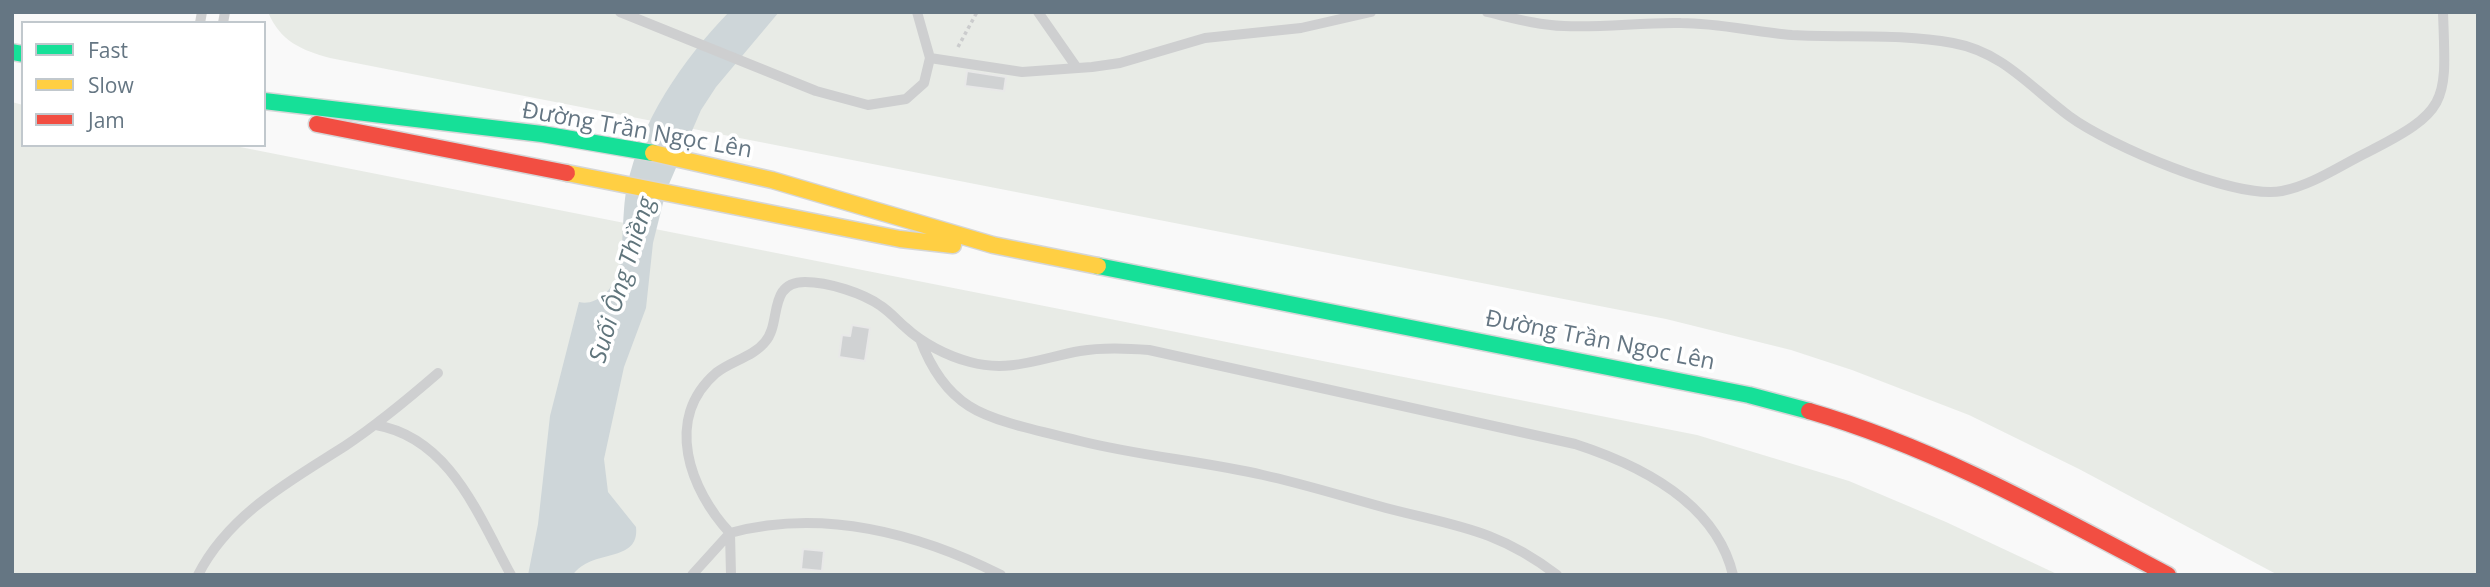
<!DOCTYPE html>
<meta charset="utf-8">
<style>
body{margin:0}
#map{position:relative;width:2490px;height:587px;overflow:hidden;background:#f9f9f9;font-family:"Open Sans",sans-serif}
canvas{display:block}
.frame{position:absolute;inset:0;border:14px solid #657683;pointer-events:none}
.legend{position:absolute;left:21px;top:21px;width:245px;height:126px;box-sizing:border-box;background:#fff;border:2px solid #c1c8cd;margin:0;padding:9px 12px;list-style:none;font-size:21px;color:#657683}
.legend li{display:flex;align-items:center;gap:14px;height:35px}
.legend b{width:35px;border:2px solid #c1c8cd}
</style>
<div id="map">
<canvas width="2490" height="587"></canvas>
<div class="frame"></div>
<ul class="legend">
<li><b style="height:9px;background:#16e098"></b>Fast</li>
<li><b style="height:9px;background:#ffcf43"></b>Slow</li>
<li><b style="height:9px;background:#f24e42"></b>Jam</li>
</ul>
</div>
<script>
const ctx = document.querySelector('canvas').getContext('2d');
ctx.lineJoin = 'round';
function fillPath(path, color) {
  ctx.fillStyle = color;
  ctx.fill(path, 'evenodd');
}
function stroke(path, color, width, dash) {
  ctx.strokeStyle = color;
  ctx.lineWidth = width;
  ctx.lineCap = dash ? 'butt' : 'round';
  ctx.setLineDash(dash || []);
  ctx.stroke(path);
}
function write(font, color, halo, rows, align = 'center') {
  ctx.font = font + ' "Open Sans",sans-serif';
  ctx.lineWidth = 7;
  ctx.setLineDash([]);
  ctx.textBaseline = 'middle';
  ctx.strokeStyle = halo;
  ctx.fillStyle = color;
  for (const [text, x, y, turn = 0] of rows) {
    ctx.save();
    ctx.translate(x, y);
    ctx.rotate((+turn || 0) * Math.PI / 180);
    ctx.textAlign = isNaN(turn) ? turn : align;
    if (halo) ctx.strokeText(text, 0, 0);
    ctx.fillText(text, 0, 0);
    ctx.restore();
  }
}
fillPath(new Path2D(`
 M268,12H2478V575H2278L2079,469L1969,415L1852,370L1791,350L1666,319L330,58C301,50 280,41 268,12Z
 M12,102L23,105V145H230L1697,435L1849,481L1946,522L2059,575H12Z`), '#e8ebe6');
fillPath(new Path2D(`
 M729,12H779L716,87L701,110L666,191L653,243L646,308L624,367L604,459L608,492L636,527C640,564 591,548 573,575H528L538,524L550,416L579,302C595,306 610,292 616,278C625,258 621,213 627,187C641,120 682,61 729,12Z`), '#ced6d9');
const building = new Path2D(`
 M967,71L1006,77L1004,91L965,86Z
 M852,325L870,328L865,361L839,357L842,335L850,336Z
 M803,549L824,551L822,571L801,569Z`);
fillPath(building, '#d0d2d3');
stroke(building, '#e8e8e8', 2);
const fast = new Path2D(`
 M12,52L23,54
 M264,101L542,134L653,153
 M1098,266L1749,395L1809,411`);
const slow = new Path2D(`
 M653,153L772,180L993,245L1098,266
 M567,173L900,239L953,245`);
const jam = new Path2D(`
 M317,124L567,173
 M1809,411C1936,448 2051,513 2168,575`);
stroke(fast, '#d5d6d7', 19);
stroke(slow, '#d5d6d7', 19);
stroke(jam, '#d5d6d7', 19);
stroke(new Path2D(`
 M958,47L977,12`), '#cbcccd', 3.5, [3.5, 3.5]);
stroke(new Path2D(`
 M620,12L816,91L868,105L906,99L924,83L930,58L917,12
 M1038,12L1077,68
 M1487,12C1513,18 1537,25 1564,26C1603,28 1642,22 1681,23C1718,23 1755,32 1792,35C1846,38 1900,33 1953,43C2003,52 2031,88 2069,116C2108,145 2236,200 2282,191C2313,185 2341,165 2368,152C2451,110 2446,101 2443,12
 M200,23L202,12
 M223,23L225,12
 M930,58L1022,72L1092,67L1120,63L1205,38L1301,28L1371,12
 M920,339C930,366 944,390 969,406C995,423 1049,433 1080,441C1140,456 1202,461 1263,475C1304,484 1345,497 1386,508C1455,526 1497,529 1557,575
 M376,425C450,438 478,515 511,575
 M730,533L731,575
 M198,575C229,514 290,481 345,446C378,424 408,399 438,373
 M692,575L730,533
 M1001,575C918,533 822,508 730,533C690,490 663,419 716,373C731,361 753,357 765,342C782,323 767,282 805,282C828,282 863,293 881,306C890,312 897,320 905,327C922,343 947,356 970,362C1010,373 1041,358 1080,351C1103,347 1125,348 1149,350L1575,444C1640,465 1716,503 1733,575`), '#cecfd0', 10);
stroke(fast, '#16e098', 16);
stroke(slow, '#ffcf43', 16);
stroke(jam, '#f24e42', 16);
write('23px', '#657683', '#fff', [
 ["Đường Trần Ngọc Lên",637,131,10],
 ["Đường Trần Ngọc Lên",1600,341,11]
]);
write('italic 24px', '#60757c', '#fff', [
 ["Suối Ông Thiềng",623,280,-73]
]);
</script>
